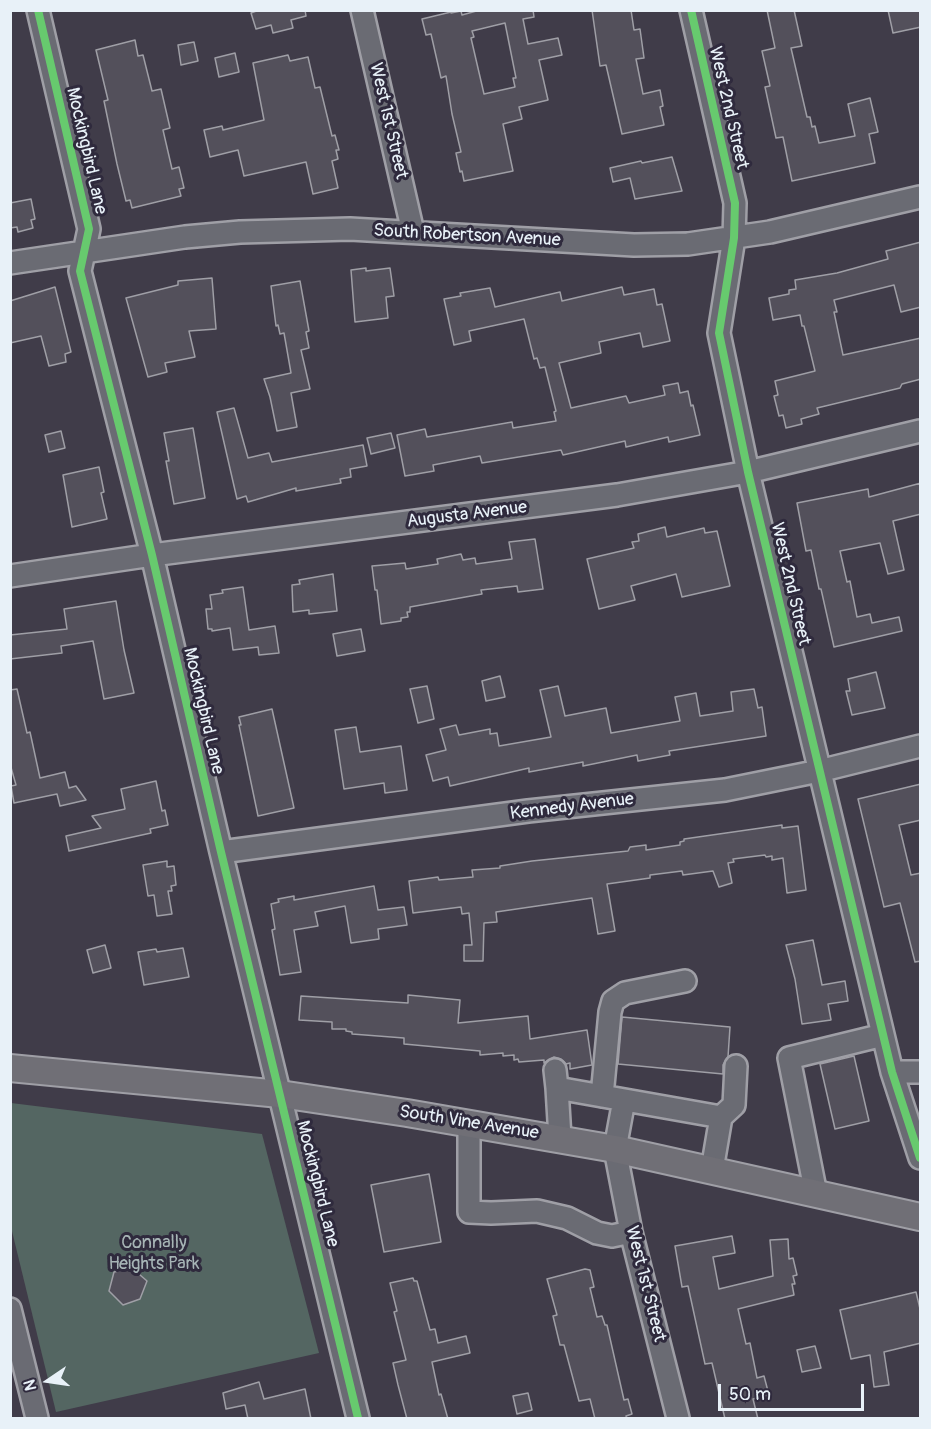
<!DOCTYPE html>
<style>
body{margin:0}
#map{position:relative;width:931px;height:1429px;overflow:hidden;background:#403c49;font-family:Pangolin,sans-serif}
canvas{display:block}
.frame{position:absolute;inset:0;border:12px solid #e8f1f8;pointer-events:none}
.north{position:absolute;left:18px;top:1351px;width:60px;height:60px;-webkit-text-stroke:4px #2f2a3d;paint-order:stroke;rotate:257deg;font-size:16px;font-weight:700;line-height:24px;text-align:center;color:#e8f1f8}
.north::after{content:'';display:block;margin:auto;width:21px;height:27px;background:#e8f1f8;clip-path:polygon(50% 0,100% 100%,50% 72%,0 100%)}
.scale{position:absolute;left:718px;top:1384px;width:146px;height:27px;box-sizing:border-box;border:3px solid #e8f1f8;border-top:0;padding-left:8px;font-size:18px;line-height:21px;white-space:nowrap;color:#e8f1f8;-webkit-text-stroke:4px #2f2a3d;paint-order:stroke}
</style>
<div id="map">
<canvas width="931" height="1429"></canvas>
<div class="frame"></div>
<div class="north">N</div>
<div class="scale">50 m</div>
</div>
<script>
const ctx = document.querySelector('canvas').getContext('2d');
ctx.lineJoin = 'round';
function fillPath(path, color) {
  ctx.fillStyle = color;
  ctx.fill(path, 'evenodd');
}
function stroke(path, color, width, dash) {
  ctx.strokeStyle = color;
  ctx.lineWidth = width;
  ctx.lineCap = dash ? 'butt' : 'round';
  ctx.setLineDash(dash || []);
  ctx.stroke(path);
}
function write(font, color, halo, rows, align = 'center') {
  ctx.font = font + ' Pangolin,sans-serif';
  ctx.lineWidth = 6;
  ctx.setLineDash([]);
  ctx.textBaseline = 'middle';
  ctx.strokeStyle = halo;
  ctx.fillStyle = color;
  for (const [text, x, y, turn = 0] of rows) {
    ctx.save();
    ctx.translate(x, y);
    ctx.rotate((+turn || 0) * Math.PI / 180);
    ctx.textAlign = isNaN(turn) ? turn : align;
    if (halo) ctx.strokeText(text, 0, 0);
    ctx.fillText(text, 0, 0);
    ctx.restore();
  }
}
fillPath(new Path2D(`
 M11,1103L262,1134L319,1353L56,1412L11,1227Z`), '#546662');
const building = new Path2D(`
 M259,10H305L306,16L291,20L293,28L273,33L271,25L256,29L251,13Z
 M480,10H533L534,17L523,19L528,44L558,38L562,55L539,60L548,100L519,107L522,119L503,124L513,171L464,181L462,171L460,172L456,153L461,152L452,114L446,76L441,78L431,34L426,35L422,19L451,12V13L461,11L462,15ZM505,23L516,78H513L515,87L484,94L471,38L474,37L472,31Z
 M592,10H631L634,30L640,29L644,58L636,59L643,94L660,90L663,106L660,107L664,125L622,134L606,65L600,66Z
 M767,10H794L802,46L791,48L807,117H810L812,127L815,126L819,143L855,136L848,104L870,98L878,132L869,134L875,163L792,181L783,137L776,138L765,87L770,86L762,51L775,48Z
 M888,10H921V27L893,33Z
 M135,40L138,56L143,55L152,91L161,89L170,128L163,130L172,169L179,167L184,188L179,189L181,196L132,208L130,200L126,201L117,164L104,101L108,100L96,50Z
 M194,42L198,61L181,65L178,45Z
 M235,53L239,72L219,77L215,58Z
 M288,55L290,61L308,57L315,88L320,87L332,136L335,135L339,150H336L338,159L332,161L338,188L313,194L306,162L244,176L238,150L210,157L204,130L222,126L223,130L264,120L253,63Z
 M672,157L682,191L635,199L630,178L613,182L610,168L641,161L642,163Z
 M31,199L35,219L31,220L33,228L18,232L17,227L10,228V203Z
 M921,242V307L901,312L894,285L834,300L837,312H834L843,355L921,338V379L902,384L900,388L817,408L819,414L801,419L802,424L786,428L783,415L779,416L774,396L778,395L775,381L815,371L804,326H802L800,315L773,320L769,298L789,294V290L796,289L795,280L837,273L888,259L886,251Z
 M366,268V271L390,268L394,296L386,297L388,318L355,322L351,270Z
 M212,278L216,329L189,331L195,357L165,363L167,372L148,377L126,298L178,285V281Z
 M300,281L309,331L306,332L309,348L301,350L310,389L291,393L297,427L277,431L270,397L264,379L291,373L284,333L280,334L278,325L276,326L271,286Z
 M55,287L71,352L65,354L66,362L49,366L41,336L10,343V301Z
 M622,287L624,295L654,289L657,305L662,304L670,341L643,347L640,333L599,342L601,353L559,363L571,408L626,396L629,403L665,395L663,386L678,383L680,393L688,391L691,406L693,405L700,435L669,442L668,437L626,447L625,441L563,455L561,450L482,463L480,456L433,465L434,471L405,476L397,435L425,429L427,437L512,422L513,428L556,421L554,412L556,411L545,367L540,368L537,358L534,359L524,319L469,331L471,341L454,345L444,299L461,296L460,293L490,288L495,307L560,292L562,301Z
 M234,408L248,458L269,453L272,462L363,445L367,466L350,469L351,477L340,479L341,483L296,491V488L248,502L246,496L237,499L217,412Z
 M193,428L205,498L174,504L166,461H169L164,433Z
 M61,431L65,448L49,452L45,435Z
 M391,433L395,448L371,454L367,438Z
 M99,467L104,492L101,493L107,519L72,527L63,475Z
 M921,483V514L893,521L904,570L888,574L880,543L840,551L847,582L850,581L857,617L870,614L872,623L899,617L902,631L834,647L821,589H819L811,550L806,551L797,503L868,489L869,497Z
 M665,527L667,537L704,528L705,533L717,531L730,586L682,597L676,574L631,586L635,600L599,609L587,559L634,548L632,542L639,541L638,534Z
 M535,539L543,589L518,592L517,586L481,590L482,594L410,607V612H407L408,617L401,618V621L381,624L377,590H375L372,566L405,563L406,569L438,564L437,559L461,554L463,560L475,558L476,564L512,559L509,542Z
 M333,574L337,611L309,614V610L293,612L292,585L300,584L299,580Z
 M243,587L249,630L275,626L279,653L259,655L258,647L233,650L230,628L212,631V629H208L206,609H212L210,595L223,593L222,590Z
 M116,601L124,650L134,693L104,699L93,641L61,646L62,653L10,659V635L67,629L64,609Z
 M361,629L365,651L337,656L333,634Z
 M876,672L885,708L852,715L846,691H850L848,679Z
 M500,676L505,697L486,701L482,681Z
 M427,686L434,719L418,723L410,689Z
 M558,686L565,716L606,708L611,733L680,721L675,697L696,693L700,716L733,711L731,692L754,689L758,708L762,707L766,736L669,751L670,755L638,761L637,755L583,766V762L529,772V768L450,786L448,777L433,781L426,755L446,750L440,729L456,725L459,735L490,729V734L497,733L499,746L551,737L540,690Z
 M17,689L27,733L30,732L40,778L65,772L69,788L76,786L86,800L60,806L57,794L14,803L11,786L16,785L10,764V690Z
 M272,709L294,808L258,816L239,725H241L239,717Z
 M356,727L360,752L401,746L407,790L385,793L384,783L344,789L335,730Z
 M156,781L162,811L165,810L168,825L150,829L151,833L69,851L66,836L101,828L92,816L125,809L121,789Z
 M921,784V820L899,825L911,875L921,873V961L915,962L900,903L884,907L858,799Z
 M782,825V828L798,826L806,890L787,893L783,858L772,860V856L766,857L765,855L733,859L734,862L728,863L732,883L719,887L713,871L683,875L682,871L650,875V878L607,884L615,931L598,934L592,898L496,912L497,922L484,923L483,961H464V945H472L469,913L462,914L461,907L413,913L409,881L438,877L439,880L473,877L472,870L500,868V866L532,861L628,851L630,847L646,845V850L680,845V842L684,841V839Z
 M167,861V867L174,866L176,885L171,886L172,891H168L172,914L157,916L154,895L148,896L143,865Z
 M374,886L378,910L404,907L407,925L378,929L379,939L351,943L345,906L315,912L318,926L294,930L301,972L280,975L272,930L275,929L271,904L279,902L278,899L294,896V900Z
 M813,940L822,985L845,981L848,1001L828,1004L831,1020L802,1024L795,979L786,945Z
 M105,945L111,968L93,973L87,950Z
 M183,948L189,977L144,985L138,952L156,949L157,952Z
 M408,995L460,1000L458,1023L528,1016L530,1039L587,1030L592,1065L570,1069V1063L566,1064L561,1059L554,1057L544,1063V1060L519,1062L518,1059L514,1060V1055L503,1056V1053L480,1055V1051L404,1044V1038L352,1034V1032L346,1031V1029H332V1022L299,1020L301,996L408,1003Z
 M622,1017L730,1027L728,1057L723,1065V1074L618,1064Z
 M854,1056L869,1121L835,1129L820,1064Z
 M429,1174L441,1242L384,1252L371,1185Z
 M732,1236L735,1253L713,1257L719,1289L773,1276L770,1240L788,1239L789,1259L793,1258L797,1275L793,1276L795,1284H792L794,1295L738,1309L746,1344L750,1343L757,1378L764,1376L769,1395L753,1399L758,1419H725L712,1363L705,1364L688,1286L682,1287L675,1246Z
 M132,1268L147,1281L140,1299L123,1305L109,1291L114,1272Z
 M585,1269L590,1270L594,1287L590,1288L597,1317L602,1316L605,1325H607L624,1400L628,1399L632,1414L626,1416L627,1419H595L590,1399L579,1401L564,1345H560L553,1316L557,1315L547,1279Z
 M413,1278L414,1281H417L430,1330L435,1329L438,1343L466,1336L470,1353L432,1362L439,1395L441,1394L448,1419H407L398,1385L393,1363L406,1360L394,1312L397,1311L390,1283Z
 M916,1292L921,1313V1343L884,1352L889,1385L874,1387L870,1355L851,1359L840,1310Z
 M815,1346L821,1368L802,1372L797,1350Z
 M259,1382L264,1399L305,1389L311,1419H248L245,1405L226,1409L223,1393Z
 M528,1393L532,1410L517,1414L513,1396Z`);
fillPath(building, '#53505b');
stroke(building, '#9f9fa6', 1.5);
const minor = new Path2D(`
 M38,10L89,229L80,271L152,555L221,852L358,1418
 M362,10L413,232
 M691,10L735,203L734,238L719,333L748,472L892,1072L920,1158
 M10,263L185,237L240,232L350,229L634,245L688,244L770,232L920,197
 M10,576L152,555L617,495L748,472L920,431
 M221,852L528,811L725,790L819,771L920,746
 M555,1070L557,1088
 M892,1072H920
 M602,1096L610,1012L613,1001L625,993L685,981
 M624,1100L615,1149L631,1232L678,1418
 M721,1117L734,1105L736,1066
 M469,1123V1212L491,1213L537,1211L567,1218L597,1233L612,1236L631,1232
 M560,1138L557,1088L721,1117L712,1170
 M816,1194L789,1058L883,1035
 M10,1309L37,1418`);
const major = new Path2D(`
 M10,1068L280,1094L407,1113L615,1149L920,1217`);
stroke(minor, '#9f9fa6', 26);
stroke(major, '#9f9fa6', 30);
stroke(minor, '#6a6b73', 21);
stroke(major, '#706f76', 26);
stroke(new Path2D(`
 M38,10L89,229L80,271L152,555L221,852L358,1418
 M691,10L735,203L734,238L719,333L748,472L892,1072L920,1158`), '#67ca6e', 8);
write('18px', '#e8f1f8', '#2f2a3d', [
 ["West 2nd Street",728,108,77],
 ["West 1st Street",388,121,77],
 ["Mockingbird Lane",86,151,77],
 ["South Robertson Avenue",467,236,3],
 ["Augusta Avenue",467,515,-7],
 ["West 2nd Street",790,584,77],
 ["Mockingbird Lane",203,711,77],
 ["Kennedy Avenue",572,807,-7],
 ["South Vine Avenue",469,1123,9],
 ["Mockingbird Lane",317,1184,76],
 ["West 1st Street",645,1284,76]
]);
write('18px', '#a7b5b6', '#2f2a3d', [
 ["Connally",154,1243],
 ["Heights Park",154,1264]
]);
</script>
